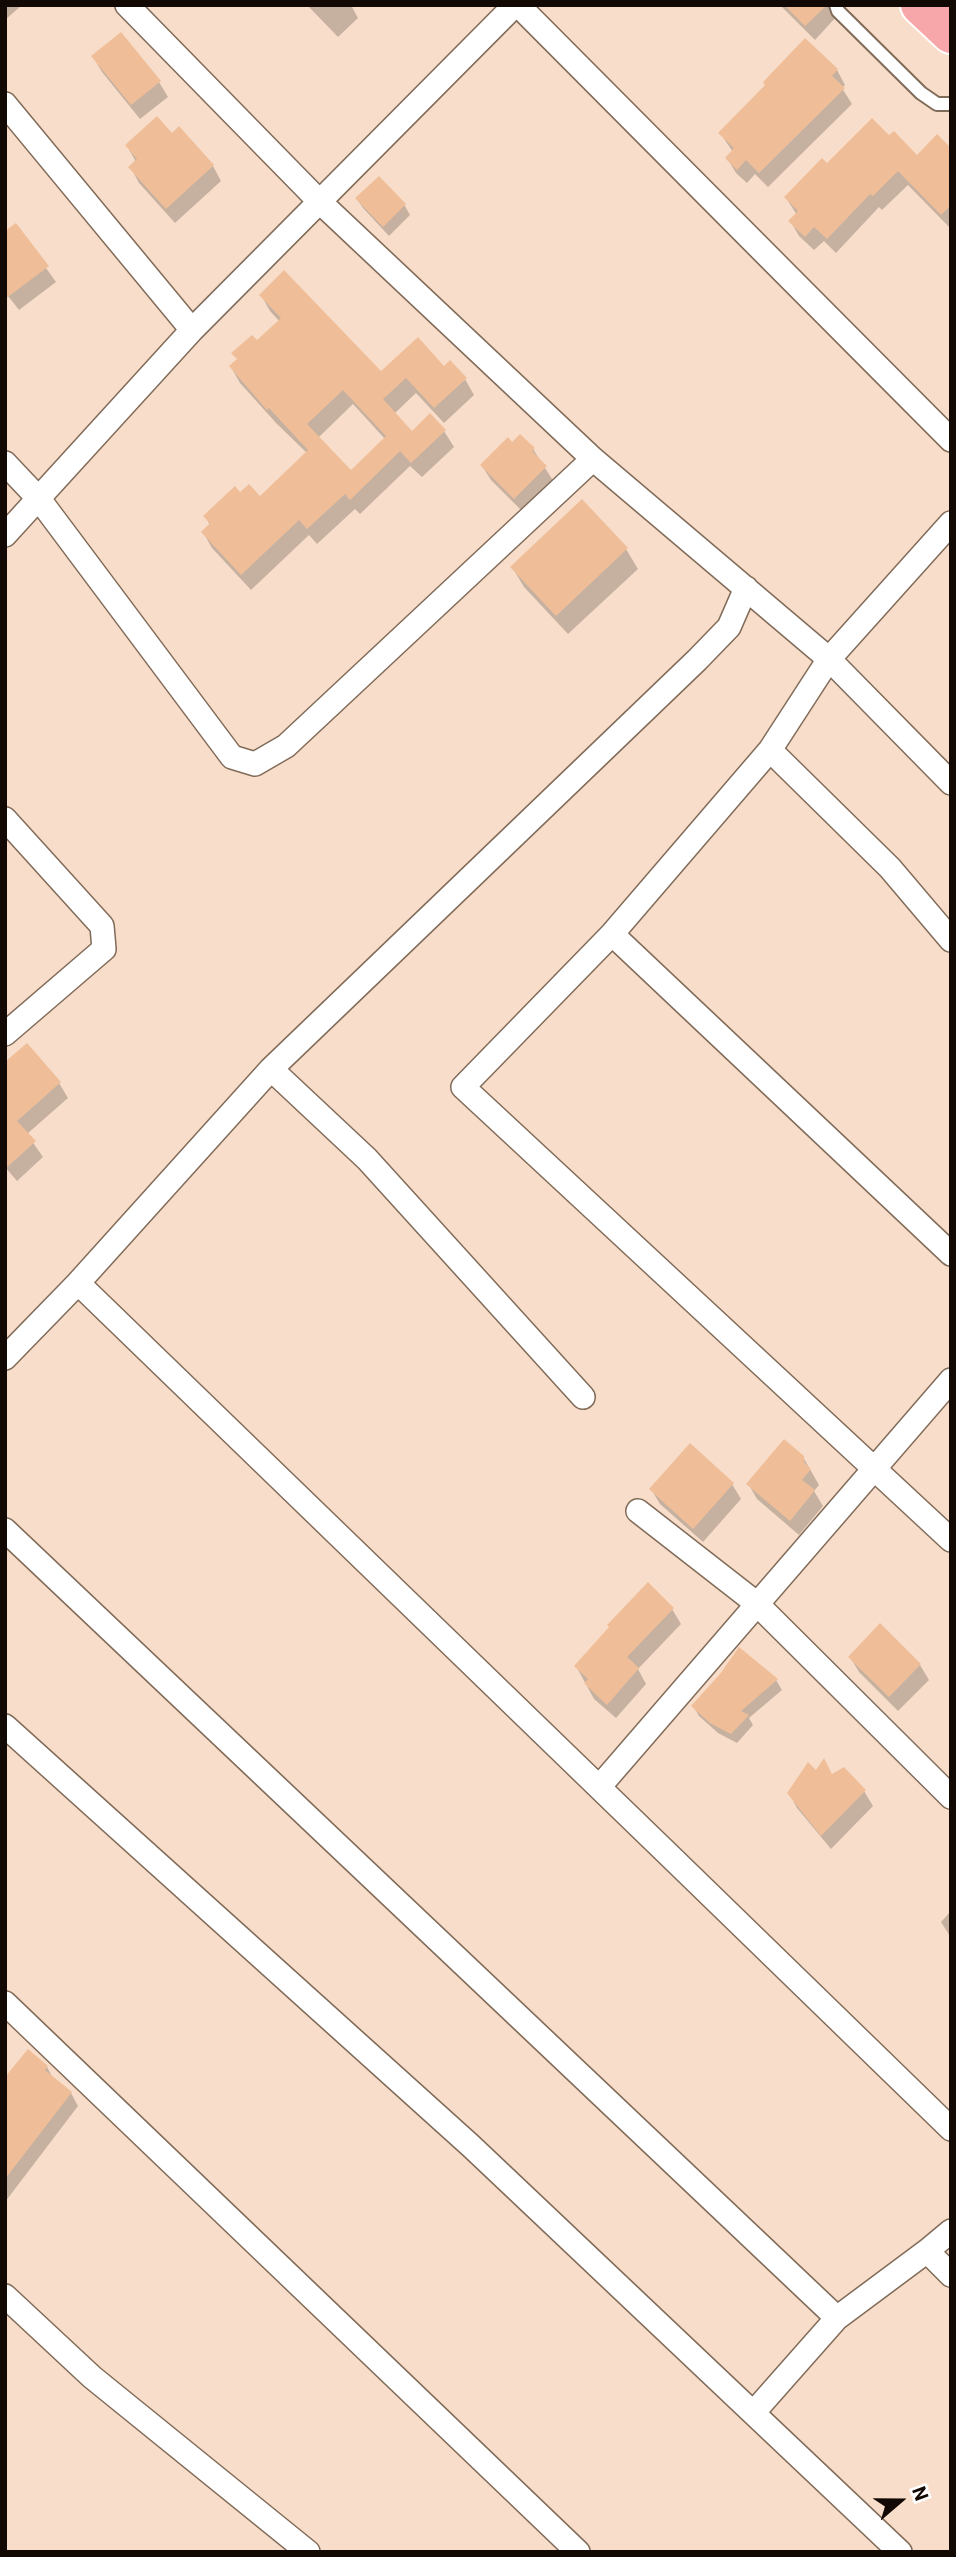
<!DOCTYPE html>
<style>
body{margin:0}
#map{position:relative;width:956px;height:2557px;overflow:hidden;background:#f8deca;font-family:Roboto,sans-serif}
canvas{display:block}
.frame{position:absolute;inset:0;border:7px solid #120904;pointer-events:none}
.north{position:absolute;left:865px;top:2466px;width:70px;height:70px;-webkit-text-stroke:5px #fff;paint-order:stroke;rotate:70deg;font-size:19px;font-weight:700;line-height:28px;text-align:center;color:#120904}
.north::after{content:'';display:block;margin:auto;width:24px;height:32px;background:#120904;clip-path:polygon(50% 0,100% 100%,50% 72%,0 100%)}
</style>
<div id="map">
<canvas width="956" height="2557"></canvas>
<div class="frame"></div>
<div class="north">N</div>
</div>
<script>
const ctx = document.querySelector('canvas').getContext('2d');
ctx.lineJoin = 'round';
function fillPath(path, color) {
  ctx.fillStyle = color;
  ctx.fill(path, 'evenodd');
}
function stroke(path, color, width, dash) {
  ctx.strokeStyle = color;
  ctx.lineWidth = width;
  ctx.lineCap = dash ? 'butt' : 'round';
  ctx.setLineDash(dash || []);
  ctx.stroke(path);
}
fillPath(new Path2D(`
 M5,5H22L5,20Z
 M307,5H351L358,18L338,37Z
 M780,5H832L838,15L815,40Z
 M93,57L159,82L168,97L140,119L102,72Z
 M837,70L845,85L842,88L852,104L768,187L755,174L747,183L736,173L727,158L733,152L720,133L767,86Z
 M179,128L213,166L221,181L175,223L139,183L131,168L135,160L127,146L172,135Z
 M889,138L917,157L951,150V229L908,185L882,210L879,207L836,253L824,241L814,250L799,236L791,222L797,215L786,198L827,166Z
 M379,178L405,206L410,215L389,236L363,208L357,199Z
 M16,226L56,282L19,310L5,292Z
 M261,295L381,374L444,368L465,379L474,395L444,423L416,393L394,414L412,433L444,431L454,447L422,477L410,466L360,514L355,509L317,544L309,535L251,590L212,548L203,532L210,525L205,516L240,495L260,498L307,453L277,424L240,383L231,367L238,360L233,353L256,343L280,322L270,311ZM353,404L385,439L351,472L318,438Z
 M512,444L533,449L554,482L523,512L491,480L482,466Z
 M626,549L638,569L568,634L524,587L512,567Z
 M5,1065L59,1083L68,1098L27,1134L43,1157L17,1181L5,1167Z
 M803,1457L819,1485L814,1491L823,1506L799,1535L757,1499L749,1485Z
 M732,1484L741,1499L703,1542L660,1504L651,1489Z
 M672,1609L681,1624L638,1669L646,1684L616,1718L594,1699L576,1666Z
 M850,1657L920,1665L929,1680L898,1711L859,1672Z
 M776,1680L782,1690L749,1718L753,1725L737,1743L718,1733L699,1716L693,1706Z
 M817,1773L832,1776L864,1791L873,1806L831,1849L797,1808L789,1793Z
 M951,1911V1938L941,1922Z
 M47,2067L54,2080L71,2093L78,2106L5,2202V2079Z`), '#0003');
fillPath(new Path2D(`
 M784,5H827L805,26Z
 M121,32L161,81L131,105L91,56Z
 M805,38L838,69L832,76L845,88L759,173L746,160L737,170L725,158L734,148L718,133L765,85L763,82Z
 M157,116L172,133L179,126L214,165L166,209L128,167L137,159L125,145Z
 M872,118L889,135L894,131L917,155L937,134L951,148V205L941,215L898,171L873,196L870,194L827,239L814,227L805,237L788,221L798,211L784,197L822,158L827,163Z
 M379,176L406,204L383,227L355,198Z
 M16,223L49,266L5,299V231Z
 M284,270L381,371L418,337L444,366L450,360L467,378L434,408L406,378L383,399L412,431L430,413L446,430L411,463L400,451L350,500L345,494L307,529L299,520L241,575L201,532L210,523L203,516L235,486L240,492L249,484L260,496L308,450L269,408L267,410L229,366L237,359L231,353L252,335L257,340L281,318L259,295ZM343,390L386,436L351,470L307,424Z
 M520,434L535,448L532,451L547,466L514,499L480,465L508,437L512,442Z
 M582,499L628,548L556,616L510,567Z
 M27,1043L61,1082L17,1121L36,1141L5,1169V1062Z
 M784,1439L804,1456V1462L811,1469L802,1480L815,1490L790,1521L746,1484Z
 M690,1443L734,1483L693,1529L649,1489Z
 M648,1582L674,1608L627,1657L639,1668L607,1705L584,1683L588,1679L574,1666L609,1627L607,1625Z
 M880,1623L921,1664L889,1697L848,1657Z
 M739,1647L778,1679L741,1711L749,1715L731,1734L710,1723L691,1706L720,1674Z
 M824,1758L832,1774L844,1767L866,1790L821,1836L787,1793L808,1762L816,1770Z
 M28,2049L48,2066L45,2070L72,2092L5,2179V2077Z`), '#efbe98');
const lane = new Path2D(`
 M836,5L838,11L921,93L937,104H951`);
const street = new Path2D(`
 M127,5L320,202L593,459L829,659L951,523
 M518,5L951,440
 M5,104L192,330
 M5,463L39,499L232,757L255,764L286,746L593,459
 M5,535L192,330L515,5
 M770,750L890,868L951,940
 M951,783L829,659L770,750L612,934L463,1087L951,1540
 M5,819L102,926L104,949L5,1034
 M612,934L951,1254
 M271,1069L367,1159L583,1397
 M78,1283C369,1566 661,1846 951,2129
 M5,1358L78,1283L271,1069L697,660L729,627L746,588
 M638,1511L756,1603L951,1797
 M5,1530L837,2318
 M5,1726L471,2146L900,2552
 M600,1786L951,1380
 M5,2003L578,2552
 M927,2251L951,2275
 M5,2296L92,2377L308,2552
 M754,2412L837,2318L927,2251L951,2231`);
const highway = new Path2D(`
 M920,5L951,34`);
stroke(lane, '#816b59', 16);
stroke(street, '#816b59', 26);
stroke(highway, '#fff', 42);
stroke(lane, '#fff', 12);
stroke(street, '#fff', 23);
stroke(highway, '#f7a7a9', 38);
</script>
